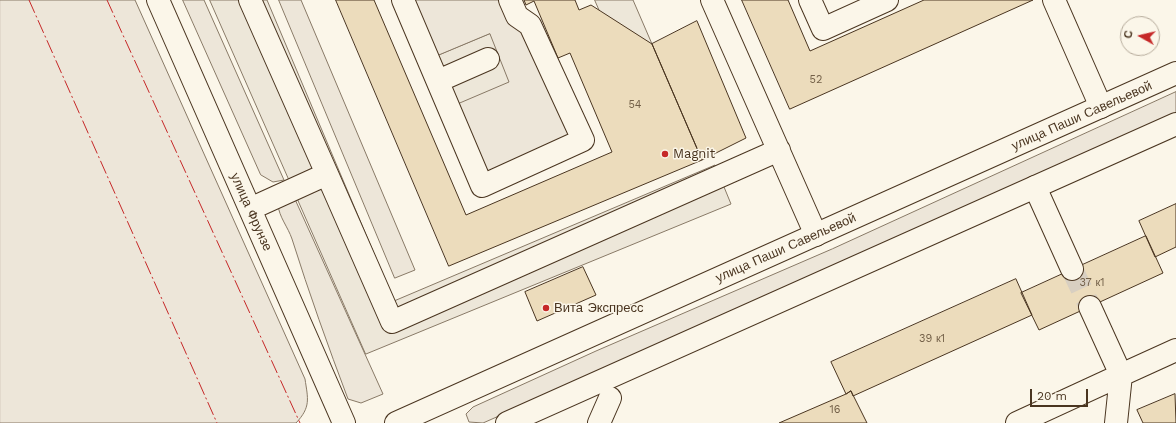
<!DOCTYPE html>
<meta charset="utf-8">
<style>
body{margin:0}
#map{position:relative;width:1176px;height:423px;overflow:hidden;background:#fbf6e9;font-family:"Work Sans",sans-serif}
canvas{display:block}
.north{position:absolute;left:1120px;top:16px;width:40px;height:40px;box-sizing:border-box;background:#fbf6e9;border:1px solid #b4a999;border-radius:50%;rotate:278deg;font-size:11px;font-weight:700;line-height:16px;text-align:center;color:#4a3520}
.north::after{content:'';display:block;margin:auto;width:14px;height:18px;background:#c62828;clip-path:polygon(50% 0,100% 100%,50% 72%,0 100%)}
.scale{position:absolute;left:1030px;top:389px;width:58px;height:18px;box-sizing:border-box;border:2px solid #4a3520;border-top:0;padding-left:5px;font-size:12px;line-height:14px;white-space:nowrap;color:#4a3520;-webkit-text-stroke:3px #fbf6e9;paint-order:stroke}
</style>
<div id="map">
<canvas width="1176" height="423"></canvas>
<div class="north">С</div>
<div class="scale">20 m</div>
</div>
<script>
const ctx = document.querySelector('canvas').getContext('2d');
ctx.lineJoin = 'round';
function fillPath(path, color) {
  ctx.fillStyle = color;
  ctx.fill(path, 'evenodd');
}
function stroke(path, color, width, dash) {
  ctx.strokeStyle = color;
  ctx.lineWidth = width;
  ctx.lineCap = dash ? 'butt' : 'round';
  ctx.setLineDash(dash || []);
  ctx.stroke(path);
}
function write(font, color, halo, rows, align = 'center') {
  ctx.font = font + ' "Work Sans",sans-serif';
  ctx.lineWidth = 3;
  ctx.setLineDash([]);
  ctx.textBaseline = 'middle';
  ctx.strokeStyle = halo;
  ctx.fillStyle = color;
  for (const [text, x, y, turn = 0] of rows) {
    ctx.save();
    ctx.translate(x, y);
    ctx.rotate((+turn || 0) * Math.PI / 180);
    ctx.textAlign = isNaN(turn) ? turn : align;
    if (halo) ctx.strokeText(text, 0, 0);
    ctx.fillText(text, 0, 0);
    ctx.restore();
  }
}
const green = new Path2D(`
 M0,0H135L305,379C308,399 311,407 296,423H0Z
 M183,0H204L284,180L273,182L261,175Z
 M279,0H301L415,270L395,278Z
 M410,0H500L526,30L574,137L485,176L455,105L490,34L435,57Z
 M1176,92V113L841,265L483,423L469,422L466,414L473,407L596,351L832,249Z
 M294,197L383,394L361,403L348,399C328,346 309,293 292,239C288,227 279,217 278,205Z`);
fillPath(green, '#ede6d9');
stroke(green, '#887966', 1);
const parking = new Path2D(`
 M210,0H267L394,301L715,165L731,204L366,354Z
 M595,0H633L652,44L620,57Z
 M490,34L509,82L455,105L435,57Z`);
fillPath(parking, '#ede7d9');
stroke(parking, '#887966', 1);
const building = new Path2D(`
 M336,0H374L466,215L612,152L570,53L558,58L534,1L526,5L524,0H575L579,10L591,5L652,44L702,160L449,266Z
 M742,0H788L810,51L924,0H1033L790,109Z
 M697,21L746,138L702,160L652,44Z
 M1176,204V247L1155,257L1139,221Z
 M1146,236L1163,273L1039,330L1021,293Z
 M583,267L596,295L537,321L525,292Z
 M1016,279L1032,315L853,396L851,391L846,394L831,362Z
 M851,391L867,423H779L846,394Z
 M1175,394L1176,423H1143L1137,410Z`);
fillPath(building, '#ecdcbc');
stroke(building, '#4a3520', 1);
stroke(new Path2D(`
 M1072,269L1090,307`), '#d8cfc1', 22, [22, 11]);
const minor = new Path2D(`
 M158,0L344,423
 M250,0L327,174
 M403,0L482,186L583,140L530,25L517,16L510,0
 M712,0L816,235
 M810,0L823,29L887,0
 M1054,0L1101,107
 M438,81L488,59
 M1035,187L1072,269
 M250,209L327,174L392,322L779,150
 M1090,307L1121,375L1176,350
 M599,423L610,398
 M1017,423L1121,375
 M1116,423L1121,375`);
const major = new Path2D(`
 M396,423L1176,73
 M507,423L1176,124`);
stroke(minor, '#4a3520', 24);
stroke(major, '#4a3520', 24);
stroke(minor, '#fbf6e9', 22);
stroke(major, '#fbf6e9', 22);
stroke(new Path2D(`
 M29,0L217,423
 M107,0L300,423`), '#c62828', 1, [14, 3, 2, 3]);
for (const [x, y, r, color] of [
 [665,154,4,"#c62828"],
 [546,308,4,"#c62828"]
]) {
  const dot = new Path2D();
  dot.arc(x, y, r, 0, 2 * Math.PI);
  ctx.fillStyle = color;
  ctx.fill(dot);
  stroke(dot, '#fbf6e9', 1.5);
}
write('11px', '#725f47', null, [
 ["52",816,80],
 ["54",635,105],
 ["37 к1",1092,283],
 ["39 к1",932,339],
 ["16",835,410]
]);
write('13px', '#4a3520', '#fbf6e9', [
 ["улица Паши Савельевой",1082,116,-24],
 ["улица Фрунзе",251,212,66],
 ["улица Паши Савельевой",786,248,-24]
]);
write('13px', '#4a3520', '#fbf6e9', [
 ["Magnit",673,154],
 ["Вита Экспресс",554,308]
], 'left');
</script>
